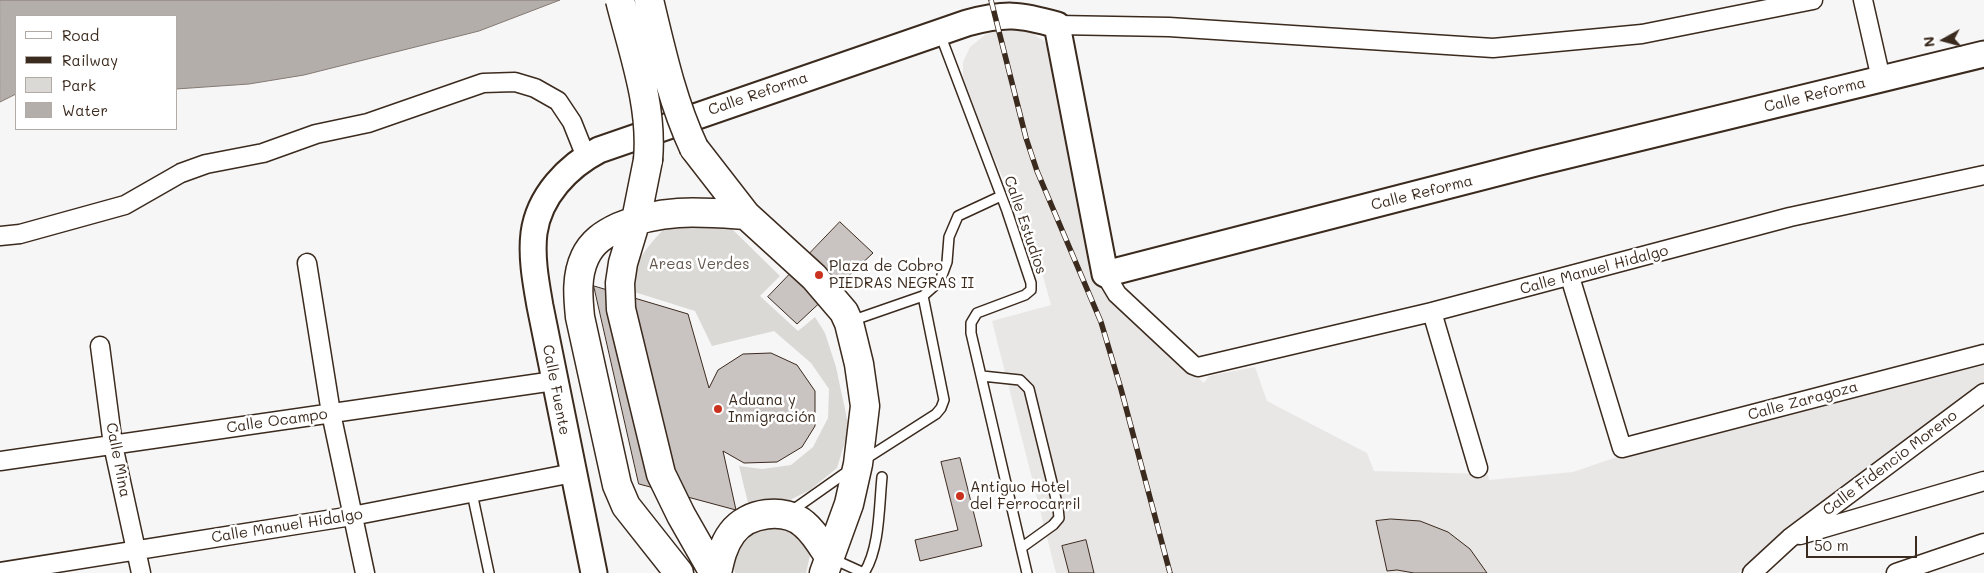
<!DOCTYPE html>
<meta charset="utf-8">
<style>
body{margin:0}
#map{position:relative;width:1984px;height:573px;overflow:hidden;background:#f7f6f6;font-family:Mali,sans-serif}
canvas{display:block}
.legend{position:absolute;left:15px;top:15px;width:162px;height:115px;box-sizing:border-box;background:#fff;border:1px solid #b1aaa5;margin:0;padding:6px 9px;list-style:none;font-size:15px;color:#3b2a1e}
.legend li{display:flex;align-items:center;gap:10px;height:25px}
.legend b{width:25px;border:1px solid #b1aaa5}
.north{position:absolute;left:1919px;top:15px;width:50px;height:50px;-webkit-text-stroke:4px #fff;paint-order:stroke;rotate:263deg;font-size:14px;font-weight:700;line-height:20px;text-align:center;color:#3b2a1e}
.north::after{content:'';display:block;margin:auto;width:18px;height:22px;background:#3b2a1e;clip-path:polygon(50% 0,100% 100%,50% 72%,0 100%)}
.scale{position:absolute;left:1806px;top:536px;width:111px;height:22px;box-sizing:border-box;border:2px solid #3b2a1e;border-top:0;padding-left:6px;font-size:15px;line-height:18px;white-space:nowrap;color:#3b2a1e;-webkit-text-stroke:4px #fff;paint-order:stroke}
</style>
<div id="map">
<canvas width="1984" height="573"></canvas>
<ul class="legend">
<li><b style="height:6px;background:#fff"></b>Road</li>
<li><b style="height:6px;background:#3b2a1e"></b>Railway</li>
<li><b style="height:14px;background:#dbd9d6"></b>Park</li>
<li><b style="height:14px;background:#b4aeaa"></b>Water</li>
</ul>
<div class="north">N</div>
<div class="scale">50 m</div>
</div>
<script>
const ctx = document.querySelector('canvas').getContext('2d');
ctx.lineJoin = 'round';
function fillPath(path, color) {
  ctx.fillStyle = color;
  ctx.fill(path, 'evenodd');
}
function stroke(path, color, width, dash) {
  ctx.strokeStyle = color;
  ctx.lineWidth = width;
  ctx.lineCap = dash ? 'butt' : 'round';
  ctx.setLineDash(dash || []);
  ctx.stroke(path);
}
function write(font, color, halo, rows, align = 'center') {
  ctx.font = font + ' Mali,sans-serif';
  ctx.lineWidth = 5;
  ctx.setLineDash([]);
  ctx.textBaseline = 'middle';
  ctx.strokeStyle = halo;
  ctx.fillStyle = color;
  for (const [text, x, y, turn = 0] of rows) {
    ctx.save();
    ctx.translate(x, y);
    ctx.rotate((+turn || 0) * Math.PI / 180);
    ctx.textAlign = isNaN(turn) ? turn : align;
    if (halo) ctx.strokeText(text, 0, 0);
    ctx.fillText(text, 0, 0);
    ctx.restore();
  }
}
fillPath(new Path2D(`
 M1003,28L1027,30L1047,43L1099,270L1128,314L1158,344L1204,383L1209,376L1255,367L1267,401L1367,453L1374,471L1488,474L1489,480L1573,472L1614,458L1846,400L1984,360V382L1738,573H1056L992,321L1051,305L1036,251L989,147L963,77V62L970,47L985,35Z`), '#e9e7e6');
fillPath(new Path2D(`
 M703,215L731,228L780,276L760,296L798,331L815,317L825,333L836,367L849,428L837,468L810,490L780,505L748,503L739,466L762,469L791,465L813,447L828,418L829,389L811,363L774,331L712,346L695,311L628,290C626,273 655,235 669,225C678,220 693,218 703,215Z
 M774,525L789,529L810,541L811,551L806,573H735L732,559L746,532Z`), '#dbd9d6');
const water = new Path2D(`
 M0,0H560L479,31L304,75L249,84L176,89V16H16V94L0,102Z`);
fillPath(water, '#b4aeaa');
stroke(water, '#847972', 1);
const building = new Path2D(`
 M840,222L873,253L797,324L768,297Z
 M594,286L688,314L709,388L718,370L743,354L771,353L797,365L815,391V426L802,447L777,462L744,463L723,451L736,510L639,484Z
 M960,458L982,546L920,561L915,540L958,530L941,462Z
 M1391,519L1420,521L1448,532L1470,549L1487,573H1414L1397,570L1387,571L1376,521Z
 M1086,540L1094,573H1069L1062,546Z`);
fillPath(building, '#c9c3c1');
stroke(building, '#3b2a1e', 1);
const lane = new Path2D(`
 M940,34L1007,211L1031,283V290L1025,295L977,313L971,323V333L1027,573
 M923,296L940,281L947,262L949,237L958,216L1001,196
 M851,321L923,296L944,400L941,408L936,414L864,460
 M982,376L1020,380L1029,389L1058,507L1059,518L1053,525L1021,548
 M472,493L489,573
 M790,512L851,469
 M833,559L864,573C880,548 879,506 882,477`);
const street = new Path2D(`
 M1863,0L1881,79
 M1057,25L1169,27L1493,48L1642,34L1813,0
 M0,236L20,234L125,205L181,173L206,164L263,153L316,134L368,123L483,83L515,82L535,88L558,101L572,122L586,157
 M307,263L331,413L365,573
 M1105,274L1117,294L1193,365L1198,367L1432,312L1790,217L1984,175
 M1570,277L1622,448L1984,354
 M1432,312L1478,468
 M100,346L113,445L141,573
 M0,461L554,381
 M1800,535L1984,481
 M0,572L352,516L573,473
 M1752,573L1790,538L1984,393
 M1896,573L1984,543`);
const secondary = new Path2D(`
 M594,573L540,306C536,283 531,257 534,233C539,196 568,166 599,150L967,23C1005,13 1019,14 1057,25L1105,274L1536,163L1984,54`);
const highway = new Path2D(`
 M694,148L746,215L814,277L844,312L849,323L859,364L865,406L858,464L849,504L824,573
 M648,160L636,220L623,263L620,283L621,309L661,474L681,515L714,573
 M679,573L626,506L617,485L580,317C578,297 576,276 585,257C592,242 604,234 619,227C662,208 701,212 746,215
 M717,573C720,559 723,545 732,533C747,512 785,507 804,524C815,533 822,546 830,558`);
stroke(lane, '#3b2a1e', 12);
stroke(street, '#3b2a1e', 21);
stroke(secondary, '#3b2a1e', 29);
stroke(highway, '#3b2a1e', 31);
stroke(lane, '#fff', 9);
stroke(street, '#fff', 18);
stroke(secondary, '#fff', 25);
stroke(highway, '#fff', 28);
const rail = new Path2D(`
 M991,0L1026,138L1037,171L1101,322L1121,389L1170,573`);
stroke(rail, '#3b2a1e', 5.5);
stroke(rail, '#fff', 4, [11]);
const highwayBridge = new Path2D(`
 M620,0C633,52 653,106 648,160
 M649,0C661,50 672,101 694,148`);
stroke(highwayBridge, '#3b2a1e', 31, []);
stroke(highwayBridge, '#fff', 28);
for (const [x, y, r, color] of [
 [819,275,5,"#c8321e"],
 [718,409,5,"#c8321e"],
 [960,496,5,"#c8321e"]
]) {
  const dot = new Path2D();
  dot.arc(x, y, r, 0, 2 * Math.PI);
  ctx.fillStyle = color;
  ctx.fill(dot);
  stroke(dot, '#fff', 2);
}
write('15px', '#3b2a1e', '#fff', [
 ["Calle Reforma",758,94,-19],
 ["Calle Reforma",1815,95,-14],
 ["Calle Reforma",1422,193,-14],
 ["Calle Estudios",1025,225,71],
 ["Calle Manuel Hidalgo",1594,270,-15],
 ["Calle Fuente",556,390,79],
 ["Calle Zaragoza",1803,401,-15],
 ["Calle Ocampo",277,421,-8],
 ["Calle Mina",118,460,79],
 ["Calle Fidencio Moreno",1890,463,-37],
 ["Calle Manuel Hidalgo",287,526,-9]
]);
write('15px', '#63564c', '#fff', [
 ["Areas Verdes",699,264]
]);
write('15px', '#3b2a1e', '#fff', [
 ["Plaza de Cobro",829,266],
 ["PIEDRAS NEGRAS II",829,283],
 ["Aduana y",728,400],
 ["Inmigración",728,417],
 ["Antiguo Hotel",970,487],
 ["del Ferrocarril",970,504]
], 'left');
</script>
